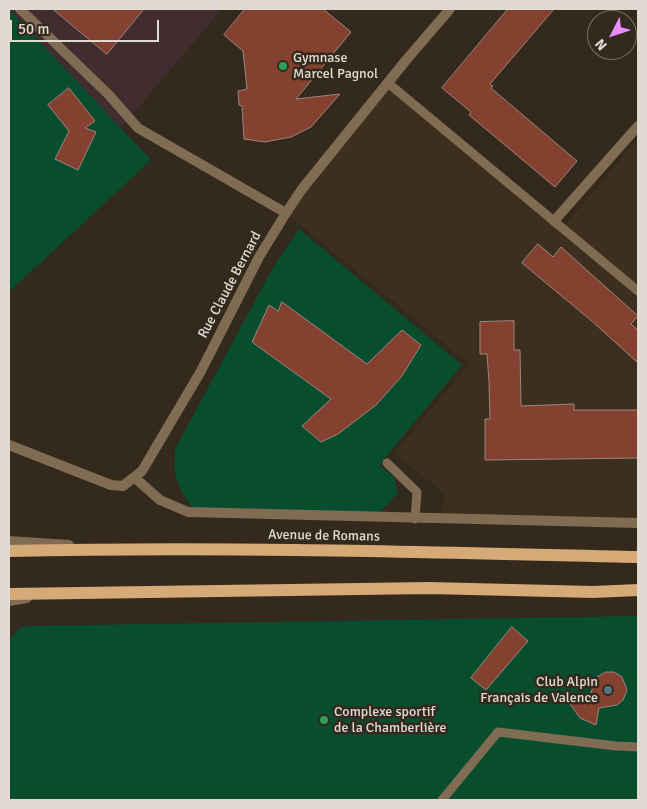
<!DOCTYPE html>
<meta charset="utf-8">
<style>
body{margin:0}
#map{position:relative;width:647px;height:809px;overflow:hidden;background:#33291d;font-family:Signika,sans-serif}
canvas{display:block}
.frame{position:absolute;inset:0;border:10px solid #e1dad3;pointer-events:none}
.north{position:absolute;left:587px;top:10px;width:50px;height:50px;box-sizing:border-box;background:#33291d;border:1px solid #797066;border-radius:50%;rotate:229deg;font-size:14px;font-weight:700;line-height:20px;text-align:center;color:#e1dad3}
.north::after{content:'';display:block;margin:auto;width:18px;height:22px;background:#e98dfe;clip-path:polygon(50% 0,100% 100%,50% 72%,0 100%)}
.scale{position:absolute;left:10px;top:20px;width:149px;height:22px;box-sizing:border-box;border:2px solid #e1dad3;border-top:0;padding-left:6px;font-size:15px;line-height:18px;white-space:nowrap;color:#e1dad3;-webkit-text-stroke:4px #33291d;paint-order:stroke}
</style>
<div id="map">
<canvas width="647" height="809"></canvas>
<div class="frame"></div>
<div class="north">N</div>
<div class="scale">50 m</div>
</div>
<script>
const ctx = document.querySelector('canvas').getContext('2d');
ctx.lineJoin = 'round';
function fillPath(path, color) {
  ctx.fillStyle = color;
  ctx.fill(path, 'evenodd');
}
function stroke(path, color, width, dash) {
  ctx.strokeStyle = color;
  ctx.lineWidth = width;
  ctx.lineCap = dash ? 'butt' : 'round';
  ctx.setLineDash(dash || []);
  ctx.stroke(path);
}
function write(font, color, halo, rows, align = 'center') {
  ctx.font = font + ' Signika,sans-serif';
  ctx.lineWidth = 5;
  ctx.setLineDash([]);
  ctx.textBaseline = 'middle';
  ctx.strokeStyle = halo;
  ctx.fillStyle = color;
  for (const [text, x, y, turn = 0] of rows) {
    ctx.save();
    ctx.translate(x, y);
    ctx.rotate((+turn || 0) * Math.PI / 180);
    ctx.textAlign = isNaN(turn) ? turn : align;
    if (halo) ctx.strokeText(text, 0, 0);
    ctx.fillText(text, 0, 0);
    ctx.restore();
  }
}
fillPath(new Path2D(`
 M391,80L565,225L638,139V520H442L444,493L394,454L469,364L286,213Z`), '#3d2f1d');
fillPath(new Path2D(`
 M9,9H222L121,128Z`), '#412c2f');
fillPath(new Path2D(`
 M9,9L151,160L9,292ZM69,88L95,120L90,124L89,130L95,132L55,159L69,131L48,105Z
 M299,229L462,365L379,465L394,477L398,493L378,514L193,509C177,486 173,478 175,449L275,264Z
 M638,616V800H9V640L20,628L26,626Z`), '#094d2f');
const building = new Path2D(`
 M53,9H144L107,54Z
 M245,9H323L351,32L296,99L340,94L311,127L291,137L265,142L244,139L242,106L239,105L238,91L247,89L243,51L224,35Z
 M508,9H554L490,84L493,86L491,88L577,161L555,187L469,115L471,112L442,88Z
 M69,88L95,121L85,128L96,132L78,170L55,159L69,131L48,105Z
 M538,244L553,257L561,247L638,316L631,324L638,330V363L593,322L522,263Z
 M282,302L367,364L402,330L421,345L402,376L376,405L338,434L321,442L302,426L331,399L252,342L269,305L278,311Z
 M514,321V350H520L521,406L574,404V410H638V458L485,460V419H490L489,382L487,354H480V322Z
 M512,627L528,641L486,690L471,678Z
 M606,672H614L622,677L627,690L623,700L617,705L599,708L596,725L580,718L568,701L591,693L596,678Z`);
fillPath(building, '#854130');
stroke(building, '#9a8680', 1);
stroke(new Path2D(`
 M388,83L638,291
 M387,463L417,492L415,519
 M442,800L498,732L616,746L638,747`), '#806b53', 9);
stroke(new Path2D(`
 M554,221L638,126
 M135,478L160,500L188,512L638,523
 M9,601L27,598`), '#806b53', 10);
stroke(new Path2D(`
 M20,9L109,95L138,128L286,213
 M9,445L111,485L123,486L142,471L201,371L259,257L286,213L302,189L407,59L450,9
 M9,541L69,545`), '#806b53', 10);
stroke(new Path2D(`
 M9,551C219,546 428,552 638,557
 M9,594L429,588L593,592L638,590`), '#d5aa77', 12);
for (const [x, y, r, color] of [
 [283,66,5,"#2e9e5b"],
 [608,690,5,"#5c6f8a"],
 [324,720,5,"#2e9e5b"]
]) {
  const dot = new Path2D();
  dot.arc(x, y, r, 0, 2 * Math.PI);
  ctx.fillStyle = color;
  ctx.fill(dot);
  stroke(dot, '#33291d', 2);
}
write('14px', '#e1dad3', '#33291d', [
 ["Gymnase",293,58],
 ["Marcel Pagnol",293,74],
 ["Club Alpin",598,682,"right"],
 ["Français de Valence",598,698,"right"],
 ["Complexe sportif",334,712],
 ["de la Chamberlière",334,728]
], 'left');
write('14px', '#e1dad3', '#33291d', [
 ["Rue Claude Bernard",230,285,-62],
 ["Avenue de Romans",324,536,1]
]);
</script>
